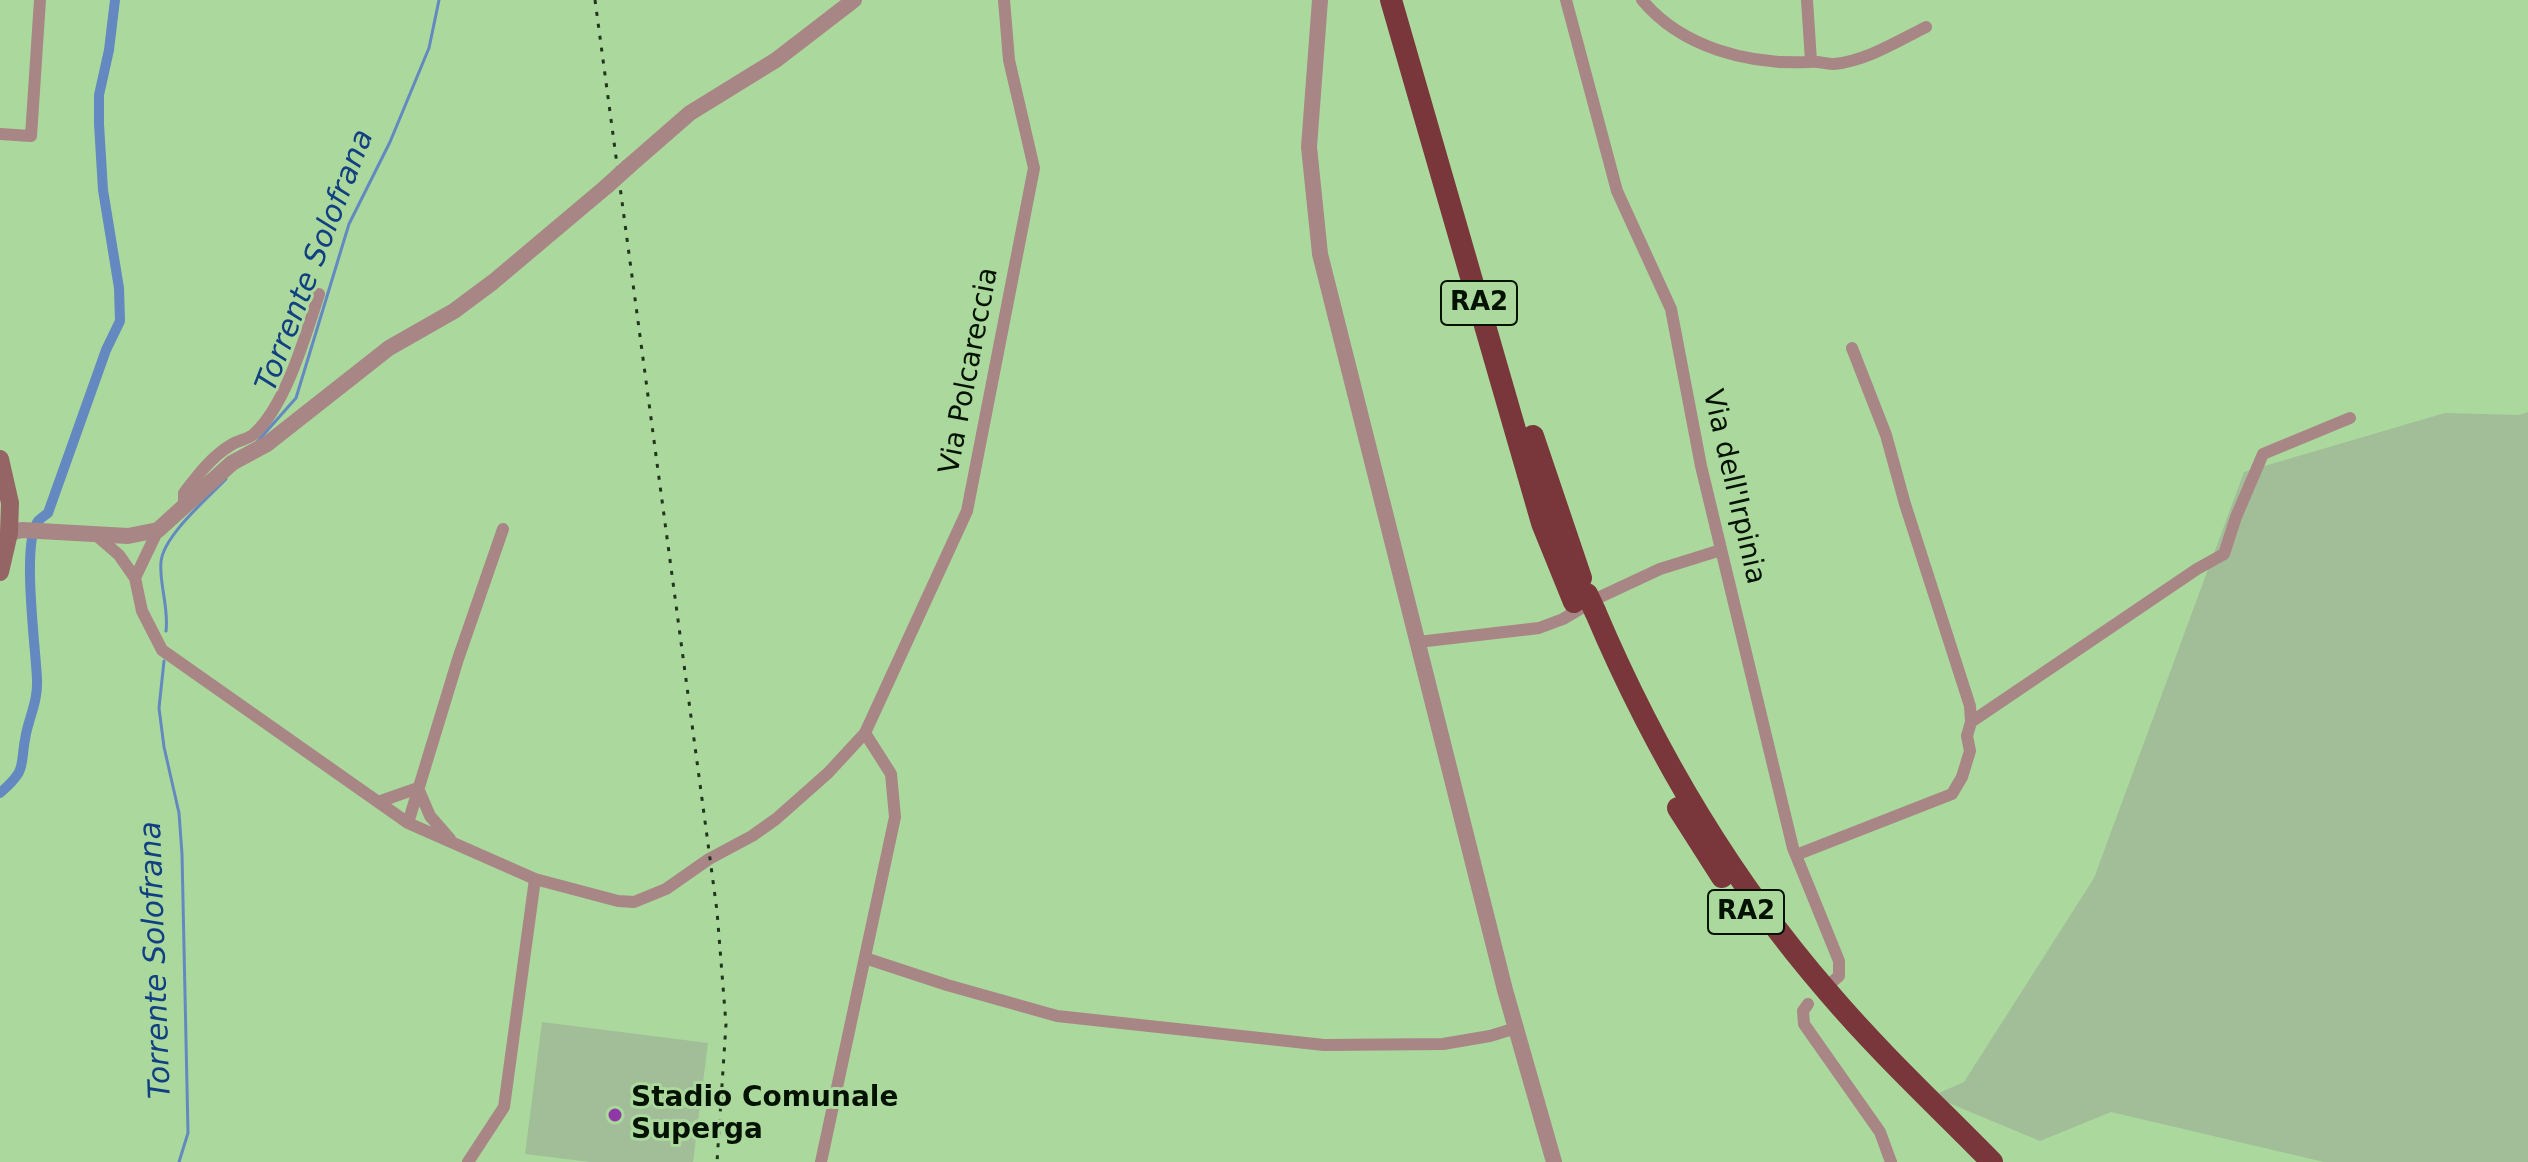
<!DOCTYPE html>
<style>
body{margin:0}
canvas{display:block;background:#abd89d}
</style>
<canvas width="2528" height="1162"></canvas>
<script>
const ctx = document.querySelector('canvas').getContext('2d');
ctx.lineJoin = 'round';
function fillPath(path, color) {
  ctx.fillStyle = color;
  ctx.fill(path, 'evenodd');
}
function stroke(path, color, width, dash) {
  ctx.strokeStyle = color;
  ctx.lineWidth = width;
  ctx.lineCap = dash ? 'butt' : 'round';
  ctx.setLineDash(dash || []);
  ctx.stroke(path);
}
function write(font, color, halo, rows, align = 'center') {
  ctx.font = font + ' "DejaVu Sans",sans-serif';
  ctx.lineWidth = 6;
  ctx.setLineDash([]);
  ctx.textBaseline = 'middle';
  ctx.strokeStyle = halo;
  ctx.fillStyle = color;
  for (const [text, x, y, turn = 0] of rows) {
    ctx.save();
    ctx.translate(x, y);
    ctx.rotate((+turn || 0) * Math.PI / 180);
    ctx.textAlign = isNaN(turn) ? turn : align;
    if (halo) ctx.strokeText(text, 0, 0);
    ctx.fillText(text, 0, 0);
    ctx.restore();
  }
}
fillPath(new Path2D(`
 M2528,412V1162H2324L2111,1112L2040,1141L1932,1096L1964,1082L2094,878L2244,472L2445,413L2519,415Z
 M542,1022L708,1043L693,1162H591L525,1154Z`), '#a1be98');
stroke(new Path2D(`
 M257,442L296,398L349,224L390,142L429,48L439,0
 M166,631C169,607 159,584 161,562C163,536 208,498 226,479
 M164,661L159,708L164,747L179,813L182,854L188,1133L179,1162`), '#6489c0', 3);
stroke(new Path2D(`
 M0,793C29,768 19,766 26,734C30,715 38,700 37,680C36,649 21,543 38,521C41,518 44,516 48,513L106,350L120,321L119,288L103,190L99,124V95L109,50L115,0`), '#6489c0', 10);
stroke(new Path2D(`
 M1566,0L1617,191L1671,309L1701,466L1793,848L1839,961V976L1831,983
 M1642,0C1682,48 1749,65 1810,62C1818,61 1826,64 1834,64C1866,61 1898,41 1926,27
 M1807,0L1811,61
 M0,134L31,136L40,0
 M184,506V493C197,476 212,456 231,445C238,440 247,440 254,434C286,405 306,334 319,294
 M97,536L119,555L135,578L142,611L162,650L408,823L535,879L618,901L634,902L666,889L709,859L752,836L776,819L828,773L865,733L891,774L895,817L821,1162
 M135,578L158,530
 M1418,642L1539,628L1563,619L1600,597L1660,569L1721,550
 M1971,722L2197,569L2224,554L2236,517L2263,454L2350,418
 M865,733L967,511L1034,168L1009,60L1004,0
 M418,788L430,816L450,839
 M378,802L418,788
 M408,823L458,659L503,529
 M1796,855L1952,794L1962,777L1970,751L1967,736L1971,722L1970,706L1905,504L1886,435L1852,348
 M865,958L947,985L1057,1016L1324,1045L1443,1044L1490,1036L1516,1028
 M1808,1004L1803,1011L1804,1024L1880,1132L1891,1162
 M468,1162L504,1107L535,879`), '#a88686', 12);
stroke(new Path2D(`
 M1320,0L1309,147L1320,254L1505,990L1554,1162
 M628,167L690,113L776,60L854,0
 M9,533L22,530L128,536L158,530L232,463L267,444L389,348L454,311L493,282L607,186`), '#a88686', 16);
stroke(new Path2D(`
 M0,459L10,503L9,533L0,572`), '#956565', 18);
stroke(new Path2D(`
 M1391,0L1542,523L1574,602
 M1533,436L1581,578
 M1595,611C1653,748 1730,879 1828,992C1879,1052 1937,1106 1992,1162
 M1678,808L1722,877`), '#7a373b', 22);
stroke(new Path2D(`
 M595,0L717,911L726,1024L717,1162`), '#21351d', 3, [4, 8]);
stroke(new Path2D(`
 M607,186L628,167`), '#a88686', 16);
stroke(new Path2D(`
 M1587,594L1595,611`), '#7a373b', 22);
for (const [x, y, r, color] of [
 [615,1115,8,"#8f39a6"]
]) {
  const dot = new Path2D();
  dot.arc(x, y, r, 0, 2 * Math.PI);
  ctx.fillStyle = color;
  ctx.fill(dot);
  stroke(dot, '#abd89d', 3);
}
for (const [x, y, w] of [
 [1479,303,76],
 [1746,912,76]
]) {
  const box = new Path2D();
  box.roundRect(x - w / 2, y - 22, w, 44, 6);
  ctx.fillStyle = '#abd89d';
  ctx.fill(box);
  stroke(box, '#041201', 2);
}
write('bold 26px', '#041201', null, [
 ["RA2",1479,303],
 ["RA2",1746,912]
]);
write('28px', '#041201', '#abd89d', [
 ["Via Polcareccia",970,371,-79],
 ["Via dell'Irpinia",1733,487,77]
]);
write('bold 28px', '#041201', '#abd89d', [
 ["Stadio Comunale",631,1099],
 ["Superga",631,1131]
], 'left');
write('italic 30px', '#103f82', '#abd89d', [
 ["Torrente Solofrana",316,261,-69],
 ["Torrente Solofrana",157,960,-92]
]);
</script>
